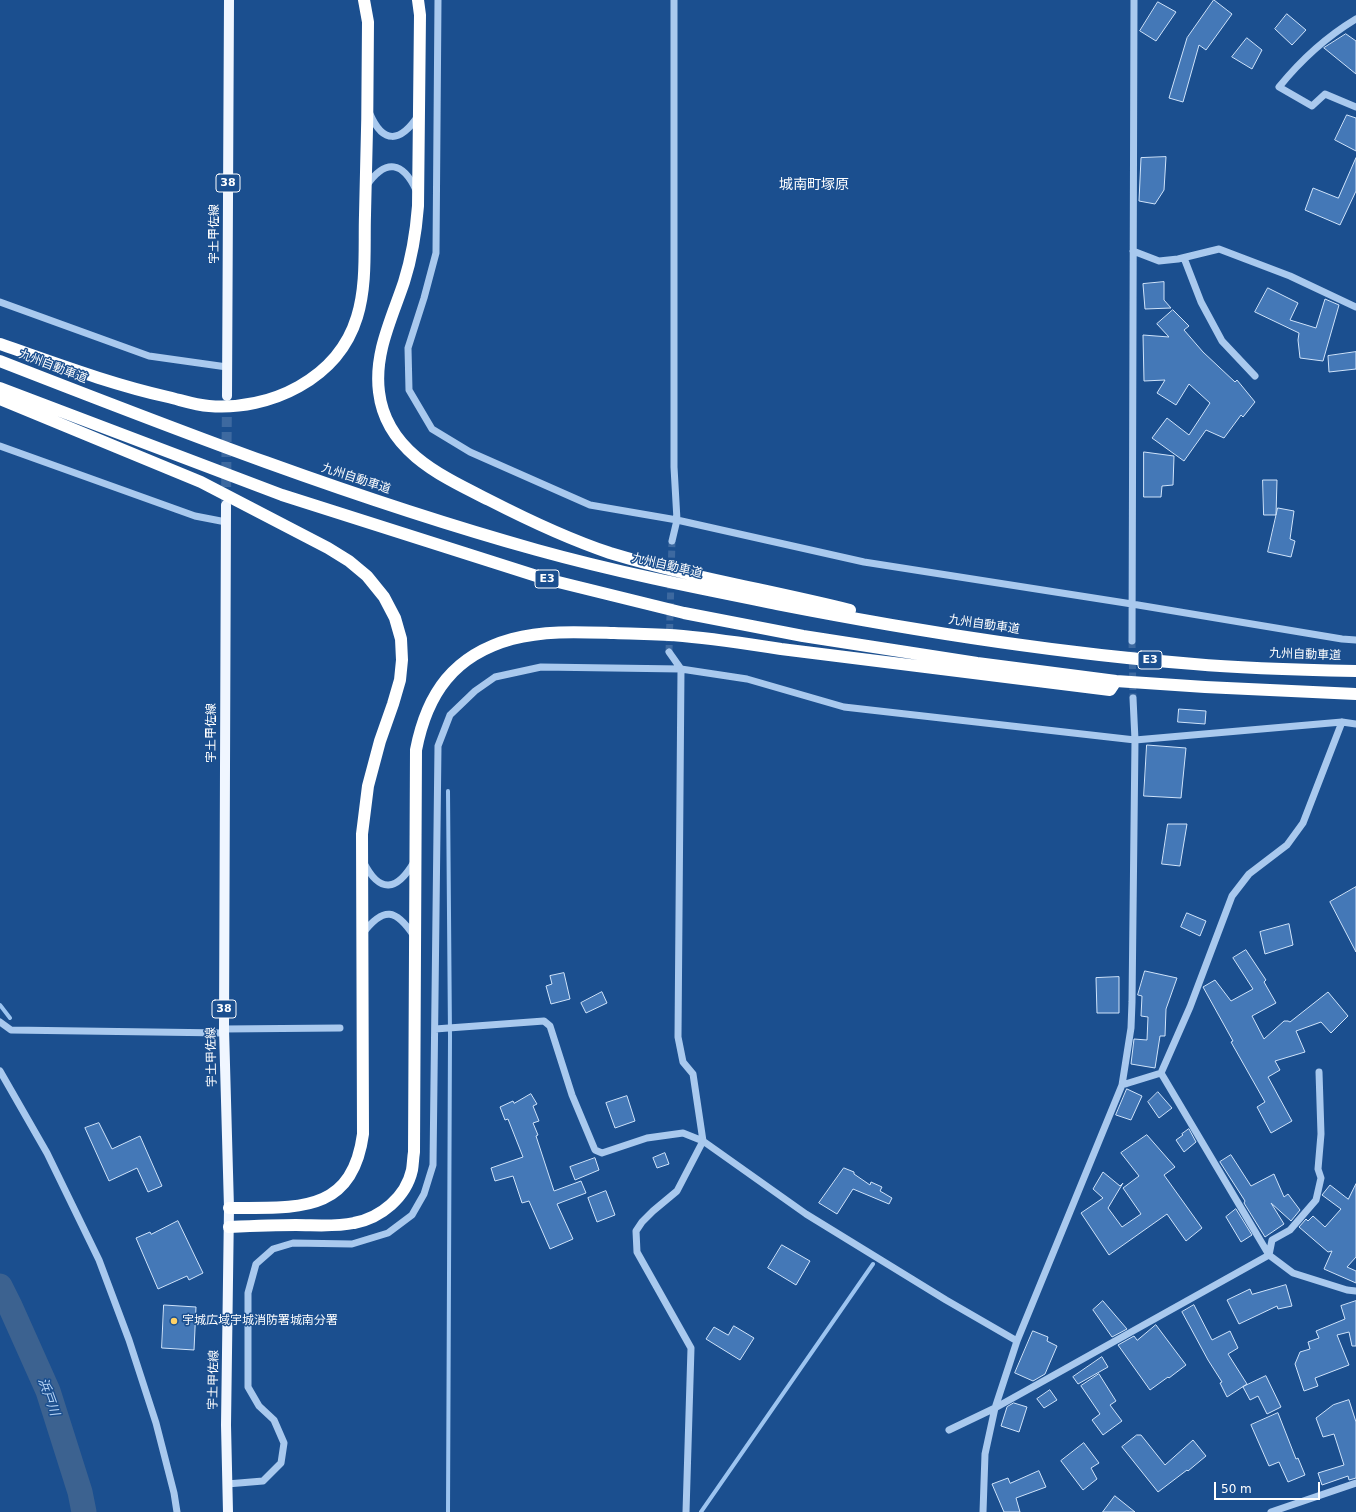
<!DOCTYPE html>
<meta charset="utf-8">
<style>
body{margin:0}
#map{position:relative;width:1356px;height:1512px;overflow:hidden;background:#1b4f8f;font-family:"DejaVu Sans",sans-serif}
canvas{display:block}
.scale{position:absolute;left:1214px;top:1482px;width:106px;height:18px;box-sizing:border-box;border:2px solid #fff;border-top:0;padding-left:5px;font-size:12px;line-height:14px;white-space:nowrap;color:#fff;-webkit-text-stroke:3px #1b4f8f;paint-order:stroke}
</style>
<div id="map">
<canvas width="1356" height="1512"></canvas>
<div class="scale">50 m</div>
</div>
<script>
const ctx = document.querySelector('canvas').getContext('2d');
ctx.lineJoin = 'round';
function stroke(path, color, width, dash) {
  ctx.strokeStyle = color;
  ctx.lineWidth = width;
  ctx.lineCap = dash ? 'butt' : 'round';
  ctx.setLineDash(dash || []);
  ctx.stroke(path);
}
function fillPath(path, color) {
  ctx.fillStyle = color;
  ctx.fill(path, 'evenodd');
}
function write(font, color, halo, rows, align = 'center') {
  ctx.font = font + ' "DejaVu Sans","Noto Sans JP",sans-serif';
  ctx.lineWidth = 3;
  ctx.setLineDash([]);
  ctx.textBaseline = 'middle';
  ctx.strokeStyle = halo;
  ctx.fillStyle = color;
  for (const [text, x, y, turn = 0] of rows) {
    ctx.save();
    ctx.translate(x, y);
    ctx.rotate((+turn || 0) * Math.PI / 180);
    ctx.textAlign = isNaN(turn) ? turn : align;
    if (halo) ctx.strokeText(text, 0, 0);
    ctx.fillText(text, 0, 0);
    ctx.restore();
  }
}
stroke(new Path2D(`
 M0,1005L10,1018
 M448,1512L450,1036L448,791
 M701,1512L873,1264`), '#9cc4f0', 4);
stroke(new Path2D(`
 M0,1286L10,1306L48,1391L80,1492L84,1512`), '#3c6290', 25);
const building = new Path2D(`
 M1214,0L1232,14L1206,50L1199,45L1183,102L1169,98L1187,38Z
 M1158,2L1176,12L1156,41L1140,31Z
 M1287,14L1306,30L1292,45L1275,29Z
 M1346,34L1356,41V74L1324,48Z
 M1247,38L1262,50L1252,69L1232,57Z
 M1347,115L1356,118V151L1335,140Z
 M1166,157L1164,190L1155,204L1139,201L1141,158Z
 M1356,158V191L1340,225L1305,210L1313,188L1338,198Z
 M1164,282V300L1171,308L1145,309L1143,284Z
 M1268,288L1298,303L1290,320L1316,328L1325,299L1339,305L1323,361L1300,358L1298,340L1299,333L1255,312Z
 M1173,310L1189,326L1184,330L1203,352L1235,382L1237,380L1255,402L1243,417L1241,415L1224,438L1206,430L1184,461L1152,438L1167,418L1189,435L1210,403L1189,384L1176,405L1157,393L1165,380L1144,381L1143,335L1169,337L1157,324Z
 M1356,352V369L1329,372L1328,356Z
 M1144,452L1174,456L1173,485L1162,486L1161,497H1144Z
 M1263,480H1277L1276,515H1264Z
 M1278,508L1294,511L1290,539L1295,541L1291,557L1268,552Z
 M1179,709L1206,711L1205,724L1178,722Z
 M1147,745L1186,748L1181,798L1144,796Z
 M1168,824H1187L1180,866L1162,864Z
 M1356,887V952L1330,902Z
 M1187,913L1206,921L1200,936L1181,927Z
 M1289,924L1293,945L1265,954L1260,932Z
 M1246,950L1266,980L1264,982L1276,1003L1252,1016L1264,1039L1284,1021H1288L1290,1022L1328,992L1348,1016L1331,1033L1321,1022L1296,1031L1305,1052L1275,1061L1280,1070L1268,1077L1292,1121L1271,1133L1257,1107L1265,1102L1231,1042L1233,1041L1203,987L1215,980L1231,1001L1253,989L1233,958Z
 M1145,971L1177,978L1166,1009L1165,1036H1160L1155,1068L1131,1064L1134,1039L1147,1040L1148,1017L1141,1016L1142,996L1138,995Z
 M564,973L570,999L551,1004L546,986L552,984L550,976Z
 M1119,977V1013H1097L1096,978Z
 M602,992L607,1003L586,1013L581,1003Z
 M1127,1089L1142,1096L1131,1120L1116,1115Z
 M1158,1092L1172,1108L1159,1118L1148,1102Z
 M531,1094L537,1104L533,1106L539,1121L533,1123L538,1135L536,1136L554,1191L581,1181L586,1193L557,1204L573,1239L550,1249L529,1201L522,1203L513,1176L495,1181L491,1168L523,1157L508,1119L505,1120L500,1107L513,1101L514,1103Z
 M627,1096L635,1121L615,1128L606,1103Z
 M99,1123L112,1149L140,1136L162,1186L148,1192L137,1168L109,1181L85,1128Z
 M1189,1129L1196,1142L1184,1152L1176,1140L1183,1135L1182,1134Z
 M1147,1135L1175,1167L1164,1175L1202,1228L1186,1241L1167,1214L1109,1255L1081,1213L1103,1198L1093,1189L1103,1172L1120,1186L1123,1183L1108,1208L1122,1227L1141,1214L1123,1188L1139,1176L1121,1153Z
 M665,1153L669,1164L657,1168L653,1158Z
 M1231,1155L1251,1186L1274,1174L1284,1197L1288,1194L1300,1210L1291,1221L1271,1203L1284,1224L1265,1237L1244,1203L1245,1201L1220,1162Z
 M595,1158L599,1170L575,1180L570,1167Z
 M844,1168L854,1172V1174L870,1185L871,1182L882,1187L880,1191L892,1198L889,1204L853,1189L837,1214L819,1203Z
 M1356,1184V1257L1347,1267L1356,1271V1283L1324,1269L1332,1251L1328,1252L1299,1227L1306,1219L1308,1221L1313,1216L1325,1227L1341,1209L1322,1195L1330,1185L1348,1199Z
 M606,1191L615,1215L597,1222L588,1198Z
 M1236,1209L1252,1235L1241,1242L1226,1217Z
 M178,1221L203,1273L189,1280L187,1276L158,1289L136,1238L150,1232L151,1234Z
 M782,1245L810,1261L796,1285L768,1268Z
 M1286,1285L1292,1306L1278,1309L1277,1306L1239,1324L1227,1300L1250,1289L1252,1294Z
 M1103,1301L1127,1329L1112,1337L1093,1310Z
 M1356,1301V1346H1352L1349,1332L1337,1335L1349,1365L1315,1378L1318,1386L1304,1391L1295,1364L1300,1352L1310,1349L1308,1342L1319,1338L1316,1331L1345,1319L1341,1306Z
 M164,1305L196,1307L194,1350L162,1348Z
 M1194,1305L1212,1340L1230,1331L1238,1348L1228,1354L1247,1384L1227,1397L1220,1383L1222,1382L1208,1360L1182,1312Z
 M1156,1325L1186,1365L1169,1378L1168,1377L1150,1390L1118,1345L1134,1336L1137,1340Z
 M734,1326L754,1338L740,1360L706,1339L714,1327L728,1335Z
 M1033,1331L1048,1337L1047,1341L1057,1346L1045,1374L1033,1381L1015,1373Z
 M1102,1357L1108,1367L1078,1384L1073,1377Z
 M1099,1374L1116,1401L1110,1405L1122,1421L1103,1435L1092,1420L1100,1414L1081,1386Z
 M1266,1376L1281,1407L1267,1414L1258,1396L1250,1400L1243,1387Z
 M1050,1390L1057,1400L1044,1408L1037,1399Z
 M1349,1400L1356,1422V1478L1349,1480L1348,1476L1322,1485L1318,1473L1344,1465L1334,1434L1323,1437L1316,1418L1333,1405Z
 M1014,1403L1027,1407L1019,1432L1001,1426L1007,1407Z
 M1278,1413L1296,1459L1298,1458L1305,1475L1288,1482L1279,1462L1269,1466L1251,1425Z
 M1137,1435H1141L1165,1465L1193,1440L1206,1456L1188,1471L1187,1470L1158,1492L1122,1447Z
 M1084,1443L1099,1463L1091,1468L1097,1479L1083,1490L1061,1461Z
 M1039,1471L1046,1487L1016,1498L1020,1512H1004L992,1484L1008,1478L1010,1483Z
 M1115,1496L1135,1512H1103Z`);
fillPath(building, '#4478b7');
stroke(building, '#cfe3fa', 1);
stroke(new Path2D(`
 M1132,641L1133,698
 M669,652L672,541`), '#3d69a0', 7, [7, 3.5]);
stroke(new Path2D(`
 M226,502L227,400`), '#3d69a0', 10, [10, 5]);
stroke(new Path2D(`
 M438,0L436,253L424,298L408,348L409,390L432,429L470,452L590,505L677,520L864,562L1132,604L1342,639L1356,640
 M1356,19C1326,37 1301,60 1279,87L1312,106L1325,94L1356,107
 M370,114C383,144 400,143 418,116
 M367,185C386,158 403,162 416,190
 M1133,251L1159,261L1178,259L1219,249L1290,276L1356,307
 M1184,258L1201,302L1222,341L1255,376
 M0,302L149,356L227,367
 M0,446L195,516L226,522
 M672,541L677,520L674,467V0
 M1132,641L1134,0
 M669,652L681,669L678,1037L683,1062L693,1074L703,1141L677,1191L653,1211L642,1222L636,1231L637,1252L691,1348L686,1512
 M364,863C380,894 397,891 414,862
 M363,933C384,906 396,909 414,936
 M0,1022L11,1030L224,1033
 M224,1029L340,1028
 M435,1029L544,1021L550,1026L572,1095L595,1150L602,1153L647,1138L683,1133L703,1141L806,1214L946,1300L1017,1341
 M0,1071L47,1153L99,1260L129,1340L156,1423L174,1493L177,1512
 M1161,1073L1190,1007L1232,896L1249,874L1287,845L1303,823L1342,722
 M1161,1073L1269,1255L1293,1273L1347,1290L1356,1291
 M1122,1085L1161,1073
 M949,1430L995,1408L1269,1255L1272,1240L1290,1230L1316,1200L1321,1178L1318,1169L1321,1134L1319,1072
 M227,1484L263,1481L281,1463L284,1443L274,1420L259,1406L248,1387V1293L256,1264L273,1249L293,1243L352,1244L388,1233L412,1215L424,1194L433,1165L438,746L450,715L475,691L495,677L541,667L681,669L747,679L844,707L1135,740L1342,722L1356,724
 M983,1512L985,1454L995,1408L1017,1341L1122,1085L1131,1028L1132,1002L1135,740L1133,698
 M1271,1512L1356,1483`), '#a9c9ee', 7);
stroke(new Path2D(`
 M227,396L229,0
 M226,505L224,1029L229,1208L226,1425L228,1512`), '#f0f6ff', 10);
stroke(new Path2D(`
 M418,0L420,15L418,206C416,232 412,257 404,282C392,318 374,353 379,392C386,451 441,476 489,500C528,520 568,539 610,553C689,577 770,590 850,610
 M0,344C55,363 110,384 168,397C181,400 195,405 209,406C270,411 338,379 357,317C367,285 364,248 365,215C367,151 368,86 368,22L364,0
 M0,361C177,430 354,499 537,550C616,572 697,588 777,604C915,631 1054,653 1194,664C1248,669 1302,670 1356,671
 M0,388L282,495L546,579L684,613L803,636L977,663L1116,681L1205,687L1356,694
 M0,399L201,482L328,548L349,561L367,576L384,597L395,618L401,639L402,660L400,680L393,704L380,741L368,786L362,834L363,1134C352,1216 294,1207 229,1208
 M229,1227C251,1226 274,1225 296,1225C315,1225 335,1227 354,1223C381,1218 406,1197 412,1170C413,1164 413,1158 414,1152L416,750C427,693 454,655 512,639C545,630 581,632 614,633C637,634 660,634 683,636C716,639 749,644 781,649C891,663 1001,677 1110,690L1116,681`), '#fff', 12);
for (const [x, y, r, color] of [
 [174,1321,4,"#ffd166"]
]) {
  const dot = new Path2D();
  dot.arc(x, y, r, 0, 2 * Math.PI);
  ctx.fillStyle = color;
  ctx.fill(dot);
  stroke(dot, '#1b4f8f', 1.5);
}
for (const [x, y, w] of [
 [228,183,24],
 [547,579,24],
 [1150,660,24],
 [224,1009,24]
]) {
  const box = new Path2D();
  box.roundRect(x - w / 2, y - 9, w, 18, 3);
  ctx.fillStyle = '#1b4f8f';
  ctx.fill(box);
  stroke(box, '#fff', 1);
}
write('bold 11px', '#fff', null, [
 ["38",228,183],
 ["E3",547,579],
 ["E3",1150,660],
 ["38",224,1009]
]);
write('12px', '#fff', '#1b4f8f', [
 ["宇土甲佐線",215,234,-90],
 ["九州自動車道",53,367,21],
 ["九州自動車道",356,479,18],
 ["九州自動車道",667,566,13],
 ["九州自動車道",984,625,8],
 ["九州自動車道",1305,655,2],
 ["宇土甲佐線",212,733,-90],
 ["宇土甲佐線",212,1057,-91],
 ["宇土甲佐線",214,1380,-89]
]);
write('12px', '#fff', '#1b4f8f', [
 ["宇城広域宇城消防署城南分署",182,1321]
], 'left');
write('italic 13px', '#b5d3f5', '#1b4f8f', [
 ["浜戸川",48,1397,70]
]);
write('14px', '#fff', '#1b4f8f', [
 ["城南町塚原",814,185]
]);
</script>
